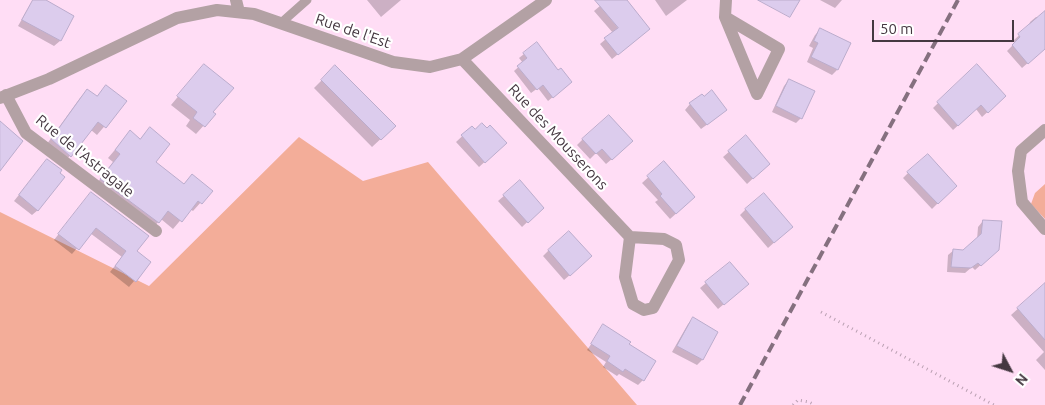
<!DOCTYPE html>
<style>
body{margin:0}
#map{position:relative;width:1045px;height:405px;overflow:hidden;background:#ffddf5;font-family:Ubuntu,sans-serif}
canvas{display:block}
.north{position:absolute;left:985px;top:345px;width:50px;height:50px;-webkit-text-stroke:4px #fff;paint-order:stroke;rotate:130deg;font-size:14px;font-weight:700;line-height:20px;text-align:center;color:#453841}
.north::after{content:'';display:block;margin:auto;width:18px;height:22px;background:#453841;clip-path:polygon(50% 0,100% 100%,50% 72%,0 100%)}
.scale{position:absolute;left:872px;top:20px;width:142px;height:22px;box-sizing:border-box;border:2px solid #453841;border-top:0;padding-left:6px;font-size:15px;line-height:18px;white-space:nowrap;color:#453841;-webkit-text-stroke:4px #fff;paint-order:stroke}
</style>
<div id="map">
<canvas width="1045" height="405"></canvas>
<div class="north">N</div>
<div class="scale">50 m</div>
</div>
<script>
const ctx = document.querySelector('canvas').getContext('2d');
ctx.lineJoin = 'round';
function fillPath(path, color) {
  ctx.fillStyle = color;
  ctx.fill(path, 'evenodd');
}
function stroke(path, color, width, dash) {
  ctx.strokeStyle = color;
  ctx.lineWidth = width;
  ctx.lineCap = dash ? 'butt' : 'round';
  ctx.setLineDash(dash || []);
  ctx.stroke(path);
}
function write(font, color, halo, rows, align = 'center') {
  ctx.font = font + ' Ubuntu,sans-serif';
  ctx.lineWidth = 4.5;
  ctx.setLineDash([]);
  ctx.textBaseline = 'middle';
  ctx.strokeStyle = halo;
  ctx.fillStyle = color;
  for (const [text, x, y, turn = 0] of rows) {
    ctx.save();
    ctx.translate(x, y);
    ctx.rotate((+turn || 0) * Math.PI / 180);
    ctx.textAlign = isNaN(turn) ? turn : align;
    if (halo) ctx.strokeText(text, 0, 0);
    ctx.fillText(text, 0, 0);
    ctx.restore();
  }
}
fillPath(new Path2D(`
 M299,137L363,181L428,162L637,405H0V212L149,286Z
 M1045,184V219L1031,204L1035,193Z`), '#f3ad99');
fillPath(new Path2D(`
 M33,0H43L73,17L60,41L54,46L18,26Z
 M367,0H401L381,17Z
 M607,0H626L643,34L612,59L600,44L613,33L594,11Z
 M655,0H687L666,16Z
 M820,0H842L835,8Z
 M1036,17L1045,19V48L1022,68L1007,51L1015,43L1013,41L1029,26L1030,22Z
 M821,29L837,70L832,75L807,62L813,48L809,46L815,35Z
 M524,54L566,86L548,101L538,88L531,93L514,71L523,63L519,58Z
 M977,65L1005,96L982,117L976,109L953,130L933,108Z
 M335,67L386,134L372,147L314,88Z
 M197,74L211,112L214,114L196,134L186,126L190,120L171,105Z
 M789,80L801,118L796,123L772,112L784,86Z
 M106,87L125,102L97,135L91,130L63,164L44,148L80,98L87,91L96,97Z
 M704,98L720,115L701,129L685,110L690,104Z
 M472,127L500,148L479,167L456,142Z
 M130,132L155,162L183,185L192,176L211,191L193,211L190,209L173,229L161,219L151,230L94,187L113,162L108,158Z
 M746,137L763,169L747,184L723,157Z
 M583,139L626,147L606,164L596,153L590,159L577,145Z
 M664,163L688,203L670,219L655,202L658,200L642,183Z
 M42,166L38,210L32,215L14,201Z
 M908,173L955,186L932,209L903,178Z
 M520,182L542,208L522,227L498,201Z
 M86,199L135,251L150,262L129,287L110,272L122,257L90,233L72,254L54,240Z
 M746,209L786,232L768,248L740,215Z
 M983,221L992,255L975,270L972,267L965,273L947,272L948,255L954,250L963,251L977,240L978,227Z
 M549,250L585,262L564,280L543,256Z
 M730,263L742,289L718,309L700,288Z
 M1042,287L1045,290V370L1036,360L1044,352L1011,315Z
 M693,319L716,332L702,360L697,365L672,352L688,324Z
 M604,326L628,345L643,380L638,385L619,374L617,376L603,367L606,362L587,350Z`), '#0003');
const building = new Path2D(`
 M33,0H46L74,16L61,41L22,20Z
 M595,0H627L650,29L618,55L604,38L618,28Z
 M758,0H800L790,17Z
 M1045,11V49L1028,64L1012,45L1020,37L1018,34Z
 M820,28L851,43L838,70L811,57L818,43L814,41Z
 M537,42L558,70L561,68L572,82L553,98L543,85L537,90L517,66L527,58L523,53Z
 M204,64L234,88L213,112L216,114L205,127L193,118L197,112L177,96Z
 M977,64L1006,96L988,113L981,105L958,126L937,102Z
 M335,65L396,126L381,140L321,80Z
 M789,79L815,91L802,119L776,106Z
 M106,85L127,101L106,128L98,122L71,157L51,139L87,89L97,96Z
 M712,90L727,110L707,125L689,103L702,94L704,96Z
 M609,115L633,141L612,160L602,149L596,154L582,139Z
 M0,121L23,141L0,171Z
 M482,123L487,128L490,125L507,143L485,163L461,135L472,126L475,129Z
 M150,127L170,144L156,162L184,184L192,174L213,191L202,204L198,201L182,222L168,211L159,223L100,179L120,154L115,150L130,130L140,139Z
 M746,135L770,164L753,179L728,151Z
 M928,154L957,186L938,204L907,172Z
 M47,159L62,170L60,173L65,177L38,211L19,195Z
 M664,161L695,197L676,214L660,196L662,194L647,176Z
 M520,180L544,208L528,223L503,195Z
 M91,192L149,236L137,251L151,262L136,282L115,266L126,251L96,228L79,250L58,234Z
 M764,193L793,227L774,243L745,209Z
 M983,220L1002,221L999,250L981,266L978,263L971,268L951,267L953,249L963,250L981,234Z
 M569,231L592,256L570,276L548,250Z
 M730,262L749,284L724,305L705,282Z
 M1045,283V340L1017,308Z
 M693,317L718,332L703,360L677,346Z
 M603,324L631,342L629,344L656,361L644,381L625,369L623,372L607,361L610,356L591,344Z`);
fillPath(building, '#dccced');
stroke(building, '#bbaccc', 1);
stroke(new Path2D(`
 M821,312L994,405
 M793,405L798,400L809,402L815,405`), '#baa0b2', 3, [1, 4]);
stroke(new Path2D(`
 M281,23L307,0`), '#b3a1a4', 9);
stroke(new Path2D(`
 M236,0L239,12
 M725,17L779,49L757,94L725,17L726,0
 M462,59L630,237L664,239L676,245L679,260L653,308L644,310L633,304L625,277L630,237
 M6,95L26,133L156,231
 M0,98L49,79L177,18L217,10L254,14L393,62L430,67L462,59L546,0
 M1045,130L1021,151L1018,171L1022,202L1045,229`), '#b3a1a4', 12);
stroke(new Path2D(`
 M740,405L958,0`), '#85707f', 4, [10, 5]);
write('15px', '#453841', '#fff', [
 ["Rue de l'Est",353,31,19],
 ["Rue des Mousserons",558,137,47],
 ["Rue de l'Astragale",85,156,39]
]);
</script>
